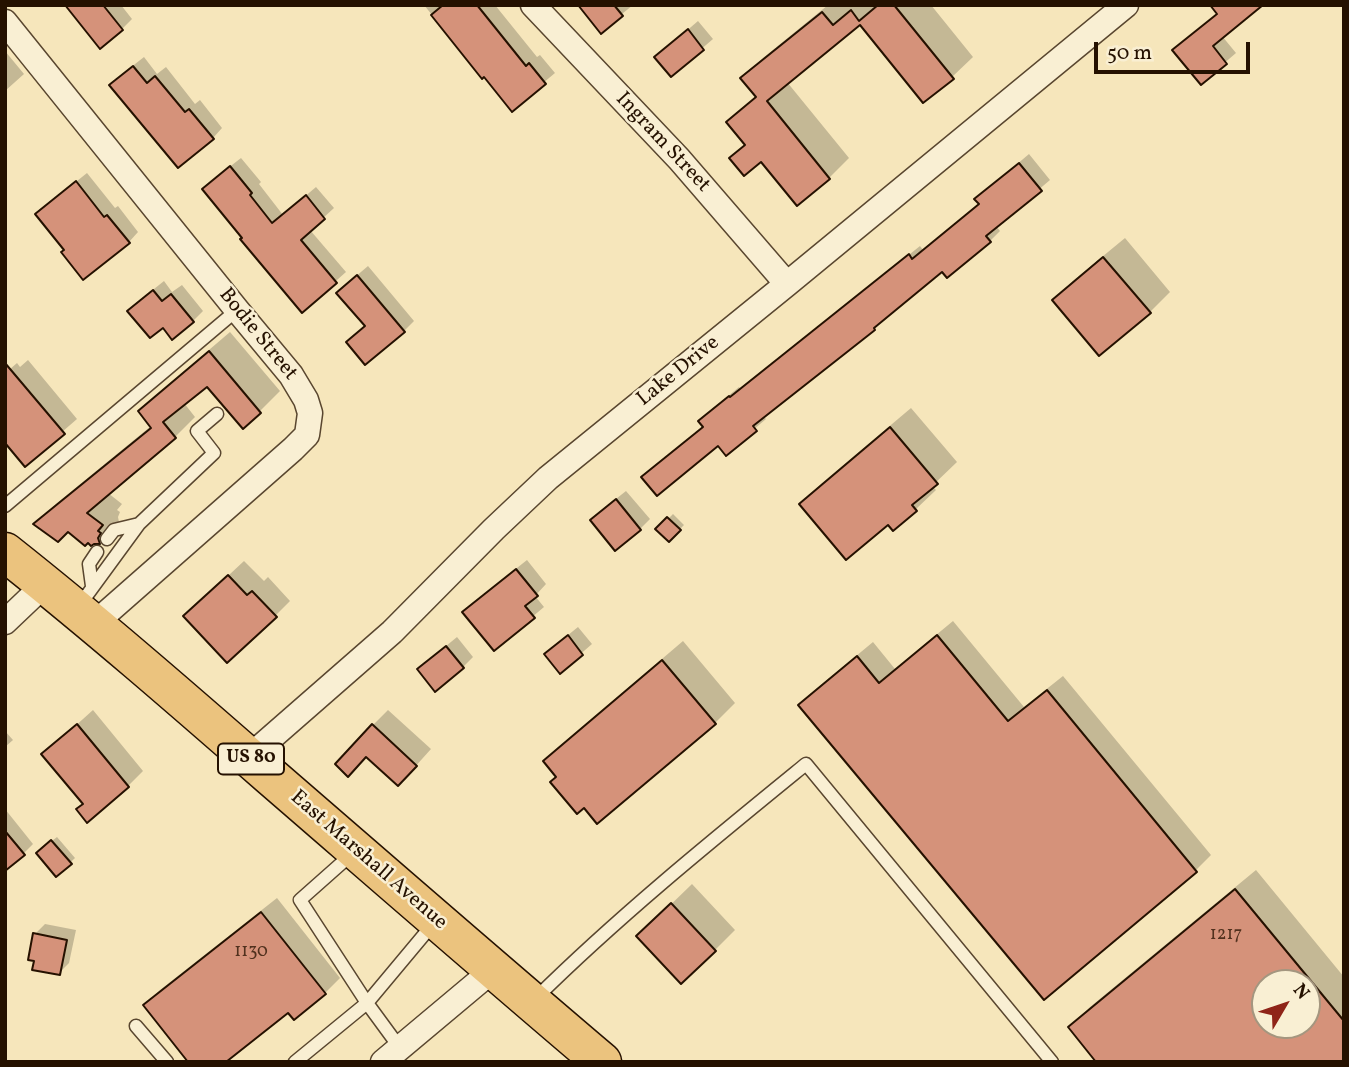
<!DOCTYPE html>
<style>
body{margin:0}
#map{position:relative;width:1349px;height:1067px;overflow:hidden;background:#f6e6bb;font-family:Vollkorn,serif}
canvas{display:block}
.frame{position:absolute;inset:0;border:7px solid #251100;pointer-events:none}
.north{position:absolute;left:1251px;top:969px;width:70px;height:70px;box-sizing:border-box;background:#f9efd3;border:2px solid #a4967f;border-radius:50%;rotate:51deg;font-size:19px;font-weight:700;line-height:28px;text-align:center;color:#251100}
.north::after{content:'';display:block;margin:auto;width:24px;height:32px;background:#8f2418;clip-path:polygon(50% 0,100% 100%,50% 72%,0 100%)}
.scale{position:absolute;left:1094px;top:42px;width:156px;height:32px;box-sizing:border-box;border:4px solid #251100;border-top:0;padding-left:9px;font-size:21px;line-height:24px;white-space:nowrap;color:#251100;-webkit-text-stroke:5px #f9efd3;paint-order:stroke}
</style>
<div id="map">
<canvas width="1349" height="1067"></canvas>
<div class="frame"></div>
<div class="north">N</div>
<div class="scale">50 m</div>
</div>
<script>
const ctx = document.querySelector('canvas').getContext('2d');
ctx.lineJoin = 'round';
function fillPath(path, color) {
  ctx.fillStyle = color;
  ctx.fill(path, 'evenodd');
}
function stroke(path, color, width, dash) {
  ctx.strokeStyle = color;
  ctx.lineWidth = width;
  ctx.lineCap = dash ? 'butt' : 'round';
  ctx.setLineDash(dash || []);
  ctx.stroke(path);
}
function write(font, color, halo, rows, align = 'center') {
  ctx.font = font + ' Vollkorn,serif';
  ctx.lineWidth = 5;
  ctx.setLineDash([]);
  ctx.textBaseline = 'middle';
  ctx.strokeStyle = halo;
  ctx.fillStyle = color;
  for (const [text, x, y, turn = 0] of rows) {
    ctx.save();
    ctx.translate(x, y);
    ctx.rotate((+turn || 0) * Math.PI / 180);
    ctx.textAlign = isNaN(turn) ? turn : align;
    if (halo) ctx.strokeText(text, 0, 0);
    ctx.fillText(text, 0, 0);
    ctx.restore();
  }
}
fillPath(new Path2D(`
 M67,5H121L132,19L122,29Z
 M424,5H495L537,57L540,55L555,73L512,109L485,75L482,77Z
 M580,5H633L601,31Z
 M828,5H931L973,57L952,77L860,23L787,82L849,158L829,178L797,204L761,160L732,158L746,143L728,122L757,95L743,78L763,58Z
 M1218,13L1222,36L1236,53L1201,83Z
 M698,21L713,39L671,75L656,57Z
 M5,51L24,74L5,91Z
 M144,57L157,74L166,67L195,104L200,100L222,128L213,138L121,75Z
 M1029,154L1050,180L996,226L1000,231L990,241L942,270L874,328L763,416L766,419L726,453L719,444L644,477L704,426L700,421L710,411L739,387L741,389L920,246L923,250L980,203L976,199Z
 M241,158L261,182L259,184L283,215L316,187L334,208L310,230L346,272L302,311L244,238L214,179Z
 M87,173L115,208L118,206L138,232L129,242L66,249L47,205Z
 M1125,238L1170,292L1150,312L1054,300L1074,280Z
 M368,266L414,321L404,331L366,325L348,283Z
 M164,281L172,292L182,285L203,311L193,321L139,301Z
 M230,332L280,391L260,411L243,427L208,384L184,403L195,417L175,437L108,493L122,504L117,510L120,512L118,517L119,522L99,542L68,529L36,523L56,504L151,426L140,411L161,391Z
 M28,360L77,419L25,464L9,370L17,363L20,367Z
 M911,408L957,462L932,486L936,490L915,510L888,523L801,504L821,484Z
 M626,491L650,519L640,529L602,510Z
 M673,514L684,525L669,540L658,529Z
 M527,560L546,584L535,596L544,607L494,649L474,602Z
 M244,561L264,581L268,577L290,601L275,616L201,601Z
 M953,621L1024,707L1063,676L1211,855L1196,870L1044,997L800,705L815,690L873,642L895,669Z
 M578,627L592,644L561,671L557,644Z
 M457,637L473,657L463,667L429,660Z
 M683,641L735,703L715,723L584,806L545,761L566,741Z
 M93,710L143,771L128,786L84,803L43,755Z
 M388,710L431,749L413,769L373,725Z
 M5,731L13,740L5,747Z
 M5,809L33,844L23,854L5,865Z
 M57,837L75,858L57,875L43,848Z
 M1256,870L1344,977V1062L1070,1027L1090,1007ZM1265,983H1307V1025H1265Z
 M692,884L735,930L715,950L659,916Z
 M277,898L340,978L325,993L294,1018L288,1011L145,1005L160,990Z
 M45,924L76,930L69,963L59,973L35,934Z`), '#0003');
const building = new Path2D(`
 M65,5H103L123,30L100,49Z
 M443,5H477L526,66L529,63L546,84L512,112L484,77L482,79L431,15Z
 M578,5H614L623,16L601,34Z
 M878,5H894L954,79L923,103L860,25L767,101L830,179L797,206L761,162L744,176L729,158L745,145L726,122L756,97L740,78L822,12L833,25L851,10L859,21Z
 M1210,5H1263L1213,46L1227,64L1201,85L1172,50L1217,14Z
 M688,29L704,50L671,77L654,57Z
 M133,66L147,83L155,76L185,112L189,109L214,139L178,168L109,85Z
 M1019,163L1042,191L986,236L991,242L947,278L942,272L874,328L875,330L753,426L757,431L726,456L718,446L657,496L641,477L703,427L698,421L729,396L730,397L909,254L912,259L979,204L974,199Z
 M230,166L252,193L250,195L272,223L306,195L325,219L301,240L337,283L302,313L240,239L242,238L202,189Z
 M76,181L104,217L107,215L130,243L83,280L61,252L64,250L35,214Z
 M1103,257L1151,313L1099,356L1052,300Z
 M357,275L405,332L365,365L346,342L365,326L336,293Z
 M153,290L162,301L171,294L194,322L172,340L163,328L150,338L127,311Z
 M209,351L261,413L243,429L207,387L163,422L176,438L87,513L103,525L98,531L101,533L98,538L100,544H94L91,546L88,543L85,546L68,532L58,542L33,524L151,428L138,411Z
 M5,363L65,434L25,467L5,443Z
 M890,427L938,484L912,505L917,511L893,531L888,525L846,560L799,504Z
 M616,499L641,530L615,551L590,520Z
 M667,517L681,530L669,542L655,529Z
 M516,569L538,596L525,606L535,618L494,651L462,612Z
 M228,575L247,595L252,591L277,617L227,663L183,616Z
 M568,635L583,655L560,674L544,654Z
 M937,635L1008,721L1047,690L1197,872L1044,1000L798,705L857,656L879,683Z
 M446,646L464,668L435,692L417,669Z
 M662,660L716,724L597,824L584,808L577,814L550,782L556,777L543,761Z
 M77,724L129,787L87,823L76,809L83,804L41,754Z
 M372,724L417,766L398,786L366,757L348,777L335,764Z
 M5,831L25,855L5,871Z
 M51,840L72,864L56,877L36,853Z
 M1235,889L1344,1021V1062H1096L1068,1027ZM1265,983H1307V1025H1265Z
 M671,903L716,951L681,984L636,936Z
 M261,912L326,994L294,1020L288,1013L226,1062H188L143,1005Z
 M33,933L67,940L60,975L32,970L34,961L28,960Z`);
fillPath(building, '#d5927a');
stroke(building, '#251100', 2);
const service = new Path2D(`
 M5,506L237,310
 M107,539L114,530L139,524
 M92,586L89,564L97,552
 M79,606L139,524L214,453L197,431L217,414
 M353,853L300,900L367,1003L400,1048
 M535,999C620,915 714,839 806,764L1052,1062
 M136,1026L167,1062
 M295,1062L367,1003L433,924`);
const minor = new Path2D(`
 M533,5L679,159L787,284
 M5,22L237,310L291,375L306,400L310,413L307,435L293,449L94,624
 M5,622L45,584
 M249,757L392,632L494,529L548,478L787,284L1126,5
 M383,1062L494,969`);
const primary = new Path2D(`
 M5,552C96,624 182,699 269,775C380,871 490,967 602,1062`);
stroke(service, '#59462f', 15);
stroke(minor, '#59462f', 27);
stroke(primary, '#251100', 41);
stroke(service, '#f9efd3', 12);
stroke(minor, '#f9efd3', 24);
stroke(primary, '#ebc37e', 38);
write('18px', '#51311e', null, [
 ["1217",1226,936],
 ["1130",251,953]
]);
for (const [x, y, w] of [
 [251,759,66]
]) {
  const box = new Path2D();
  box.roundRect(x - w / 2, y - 15.5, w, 31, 5);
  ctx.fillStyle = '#f9efd3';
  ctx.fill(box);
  stroke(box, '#251100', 2);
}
write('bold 19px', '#251100', null, [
 ["US 80",251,759]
]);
write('21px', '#251100', '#f9efd3', [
 ["Ingram Street",662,143,47],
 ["Bodie Street",257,335,51],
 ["Lake Drive",679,372,-39],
 ["East Marshall Avenue",368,861,41]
]);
</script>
